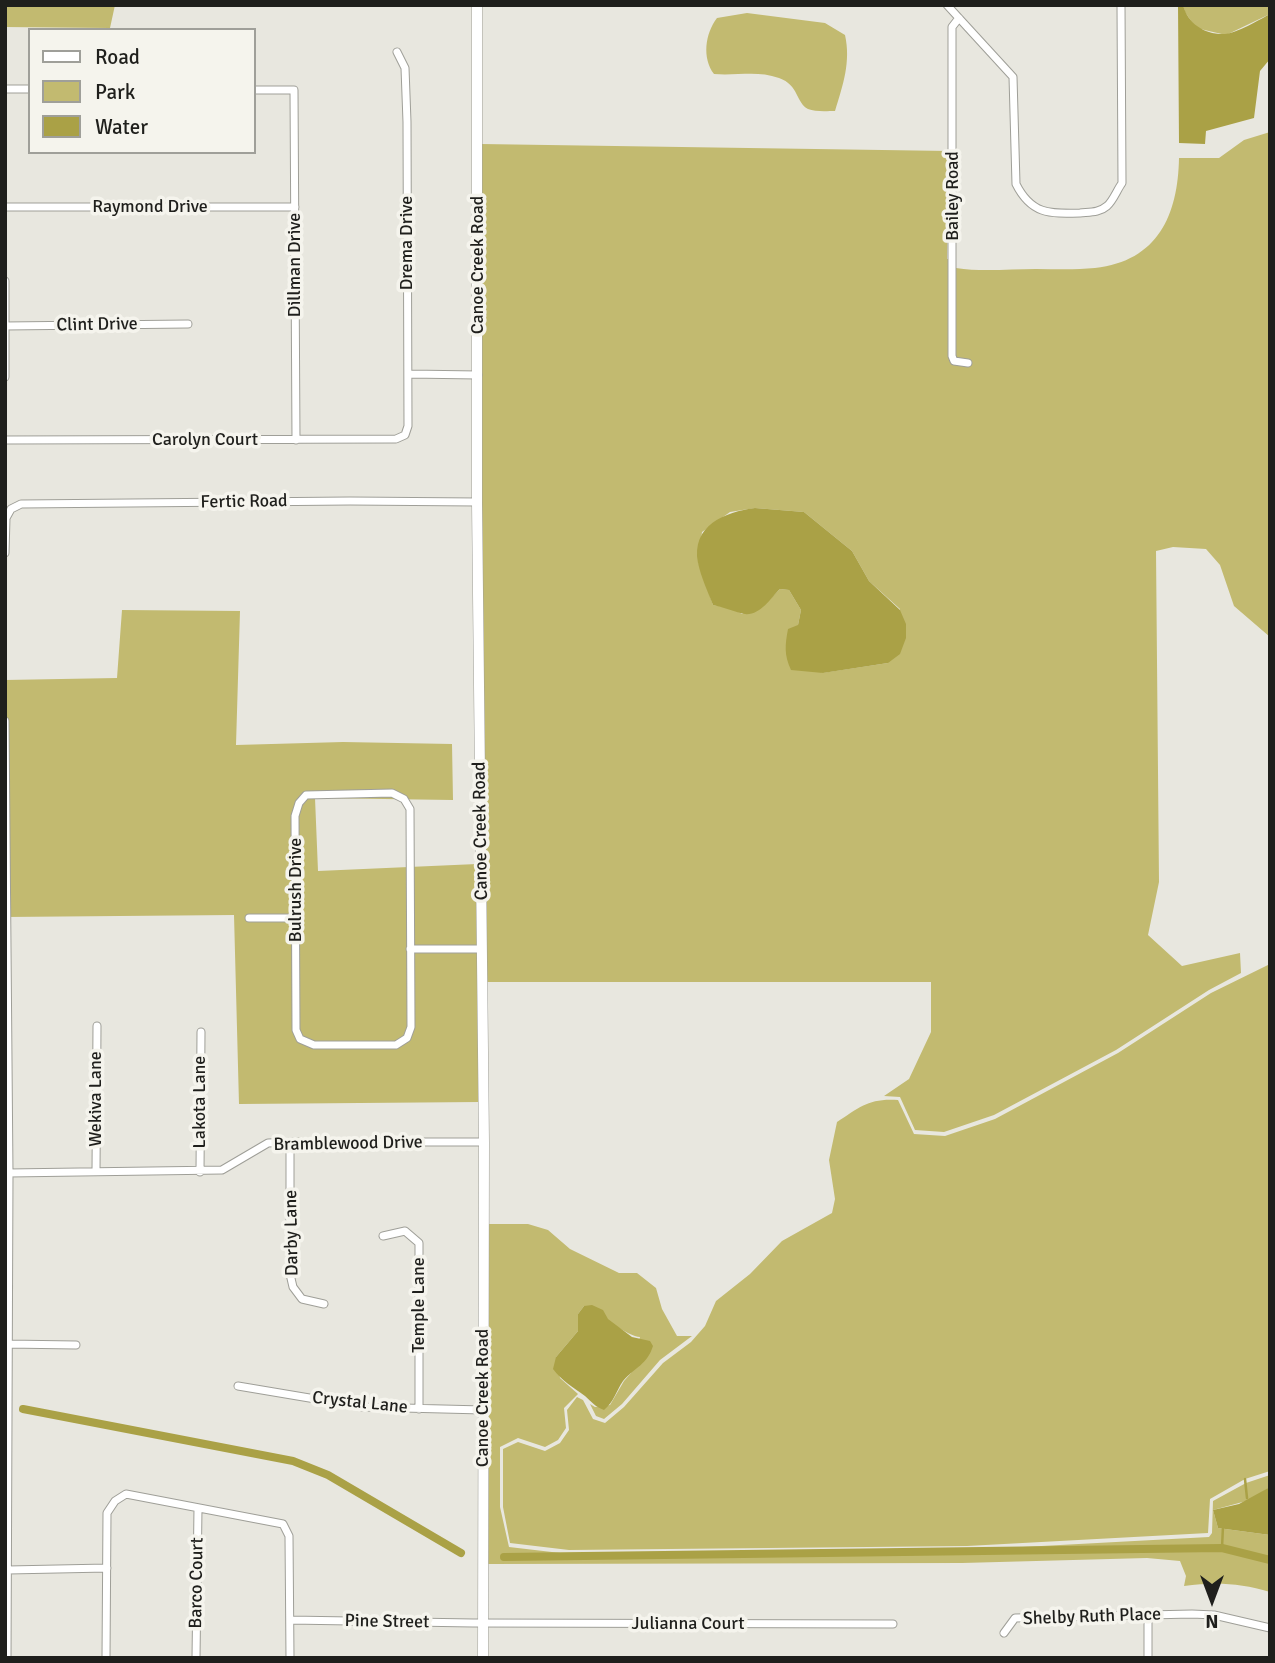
<!DOCTYPE html>
<style>
body{margin:0}
#map{position:relative;width:1275px;height:1663px;overflow:hidden;background:#e8e7df;font-family:Signika,sans-serif}
canvas{display:block}
.frame{position:absolute;inset:0;border:7px solid #1f1f1c;pointer-events:none}
.legend{position:absolute;left:28px;top:28px;width:228px;height:126px;box-sizing:border-box;background:#f5f4ed;border:2px solid #9f9f99;margin:0;padding:9px 12px;list-style:none;font-size:21px;color:#1f1f1c}
.legend li{display:flex;align-items:center;gap:14px;height:35px}
.legend b{width:35px;border:2px solid #9f9f99}
.north{position:absolute;left:1177px;top:1565px;width:70px;height:70px;-webkit-text-stroke:5px #f5f4ed;paint-order:stroke;rotate:180deg;font-size:19px;font-weight:700;line-height:28px;text-align:center;color:#1f1f1c}
.north::after{content:'';display:block;margin:auto;width:24px;height:32px;background:#1f1f1c;clip-path:polygon(50% 0,100% 100%,50% 72%,0 100%)}
</style>
<div id="map">
<canvas width="1275" height="1663"></canvas>
<div class="frame"></div>
<ul class="legend">
<li><b style="height:9px;background:#fff"></b>Road</li>
<li><b style="height:19px;background:#c2ba70"></b>Park</li>
<li><b style="height:19px;background:#aaa146"></b>Water</li>
</ul>
<div class="north">N</div>
</div>
<script>
const ctx = document.querySelector('canvas').getContext('2d');
ctx.lineJoin = 'round';
function fillPath(path, color) {
  ctx.fillStyle = color;
  ctx.fill(path, 'evenodd');
}
function stroke(path, color, width, dash) {
  ctx.strokeStyle = color;
  ctx.lineWidth = width;
  ctx.lineCap = dash ? 'butt' : 'round';
  ctx.setLineDash(dash || []);
  ctx.stroke(path);
}
function write(font, color, halo, rows, align = 'center') {
  ctx.font = font + ' Signika,sans-serif';
  ctx.lineWidth = 7;
  ctx.setLineDash([]);
  ctx.textBaseline = 'middle';
  ctx.strokeStyle = halo;
  ctx.fillStyle = color;
  for (const [text, x, y, turn = 0] of rows) {
    ctx.save();
    ctx.translate(x, y);
    ctx.rotate((+turn || 0) * Math.PI / 180);
    ctx.textAlign = isNaN(turn) ? turn : align;
    if (halo) ctx.strokeText(text, 0, 0);
    ctx.fillText(text, 0, 0);
    ctx.restore();
  }
}
fillPath(new Path2D(`
 M5,5H115L110,28L5,27Z
 M1183,5H1270V14L1226,35L1196,28L1185,12Z
 M747,13L825,23L845,35C851,62 843,85 835,111C827,111 815,112 808,109C796,103 799,85 779,78C757,70 737,76 714,74C702,58 705,34 717,18Z
 M1270,132V637L1234,606L1220,565L1206,549L1173,547L1156,551L1159,882L1148,935L1182,966L1240,953L1241,973L1209,990L1116,1050L994,1115L944,1132L915,1130L900,1097L884,1096L909,1079L931,1032V982H486L481,502V144L949,151L947,259H954L956,268C981,272 1010,269 1036,269C1055,269 1075,270 1095,268C1158,261 1178,215 1179,158H1219L1244,140ZM755,508L804,512L852,551L869,581L900,609L888,663L822,673L798,625L801,610L789,590L780,589L771,598L742,614L731,608L713,605L698,562L702,532L730,512Z
 M122,610L240,611L236,745L343,742L452,744L453,800L315,798L318,871L477,864L479,1102L239,1104L234,915L5,917V680L117,678Z
 M1270,964V1471L1245,1479L1210,1499L1208,1533L967,1546L569,1550L510,1543L503,1507V1449L518,1442L545,1451L560,1443L569,1430L567,1410L577,1397L583,1400L593,1419L605,1423L624,1407L663,1363L691,1342L705,1326L716,1301L750,1274L782,1241L832,1213L835,1199L829,1160L837,1122C860,1107 869,1098 898,1100L914,1134L945,1136L995,1119L1118,1053L1211,993Z
 M488,1224H528L548,1230L570,1249L619,1273H637L656,1288L662,1309L677,1336H692L660,1360L622,1404L604,1419L596,1416L590,1404L595,1407L610,1405L624,1381L631,1373L640,1337C629,1337 597,1313 584,1306L578,1314V1331L556,1357L560,1378L578,1394L564,1408L566,1428L558,1440L545,1447L518,1438L500,1447V1507L509,1547L569,1554L967,1550L1209,1537L1212,1533L1213,1501L1246,1483L1270,1475V1487L1250,1500L1213,1510L1218,1528L1270,1535V1592C1240,1583 1215,1582 1184,1586L1186,1576L1180,1561L1147,1558L962,1563L487,1564Z`), '#c2ba70');
fillPath(new Path2D(`
 M1178,5H1183C1188,24 1205,35 1225,34C1235,34 1261,19 1270,14V59L1260,71L1254,118L1206,131L1205,144L1179,143Z
 M755,508L804,512L852,551L869,581L900,610L906,624V638L900,654L888,663L823,673L791,670C784,655 785,645 788,629L798,625L801,610L789,590L780,589C769,600 758,619 740,613C730,610 723,607 713,605C708,592 701,577 698,563C691,525 725,512 755,508Z
 M592,1305L603,1310L608,1319L632,1337L650,1341L653,1346C647,1365 635,1367 623,1381C616,1391 614,1402 604,1410C594,1406 592,1402 585,1396C573,1387 562,1381 553,1369L556,1357L578,1331V1314L584,1306Z
 M1270,1487V1535L1218,1528L1213,1510L1239,1504Z`), '#aaa146');
stroke(new Path2D(`
 M1245,1479L1247,1498
 M1222,1548L1223,1526`), '#aaa146', 2.5);
stroke(new Path2D(`
 M23,1409L293,1461L328,1475L461,1553
 M504,1557L1222,1548L1270,1560`), '#aaa146', 8);
const street = new Path2D(`
 M947,5L1013,77L1016,184C1031,214 1049,214 1080,213C1090,212 1099,213 1107,206C1113,201 1117,190 1122,183L1121,5
 M959,18L952,27V356L954,361L968,363
 M5,89H30
 M254,90H294L296,440
 M5,207H295
 M5,281V377
 M5,326L188,324
 M409,374L478,375
 M5,440L396,439L405,435L408,426L407,122L405,68L397,52
 M11,509L21,504L350,501L477,502
 M5,553L6,518L11,509
 M5,721L9,1173L7,1658
 M392,793L404,799L410,809L411,1027L407,1038L396,1045H314L300,1039L296,1030L295,816L299,803L306,795Z
 M249,918H296
 M410,949H482
 M290,1142V1274L293,1287L302,1299L324,1304
 M96,1171L97,1026
 M200,1172L201,1032
 M9,1173L222,1170L268,1143L290,1142H484
 M383,1236L405,1231L419,1243V1409
 M7,1344L76,1345
 M238,1386L363,1407L483,1410
 M8,1570L107,1568
 M1148,1615V1658
 M290,1620L473,1623L893,1624
 M1004,1633L1015,1618L1192,1614L1214,1615L1270,1628
 M106,1658L107,1513L115,1501L126,1494L283,1524L289,1536L290,1658
 M196,1658L198,1508`);
const secondary = new Path2D(`
 M477,5V502L484,1142L483,1658`);
stroke(street, '#9f9f98', 9);
stroke(secondary, '#9f9f98', 11);
stroke(street, '#fff', 7);
stroke(secondary, '#fff', 10);
write('18px', '#1f1f1c', '#f5f4ed', [
 ["Bailey Road",953,196,-90],
 ["Raymond Drive",150,207],
 ["Drema Drive",407,243,-90],
 ["Dillman Drive",295,265,-90],
 ["Canoe Creek Road",478,265,-90],
 ["Clint Drive",97,325,-1],
 ["Carolyn Court",205,440],
 ["Fertic Road",244,502,-1],
 ["Canoe Creek Road",481,831,-91],
 ["Bulrush Drive",296,890,-90],
 ["Wekiva Lane",96,1099,-90],
 ["Lakota Lane",200,1102,-90],
 ["Bramblewood Drive",348,1144,-1],
 ["Darby Lane",292,1233,-91],
 ["Temple Lane",419,1305,-90],
 ["Canoe Creek Road",483,1398,-90],
 ["Crystal Lane",360,1403,6],
 ["Barco Court",197,1583,-89],
 ["Shelby Ruth Place",1092,1617,-2],
 ["Pine Street",387,1622,1],
 ["Julianna Court",688,1624]
]);
</script>
